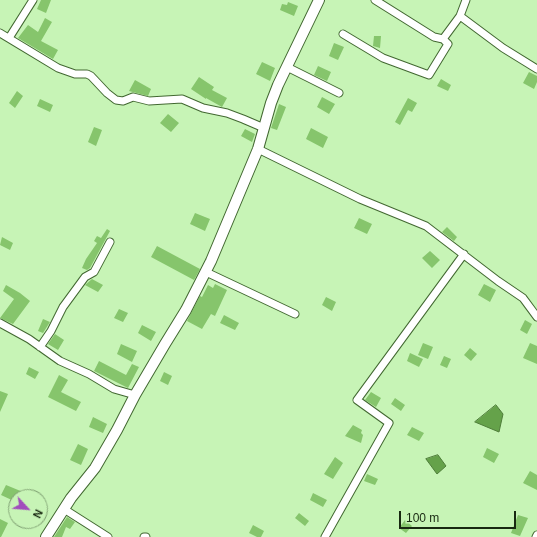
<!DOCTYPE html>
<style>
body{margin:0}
#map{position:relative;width:537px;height:537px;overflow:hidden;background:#c7f4b6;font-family:Arial,sans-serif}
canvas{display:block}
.north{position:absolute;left:8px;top:489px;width:40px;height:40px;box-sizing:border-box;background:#c7f4b6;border:1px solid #81a274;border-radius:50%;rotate:116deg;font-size:11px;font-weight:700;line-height:16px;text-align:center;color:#182811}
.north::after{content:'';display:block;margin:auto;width:14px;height:18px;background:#a14ebc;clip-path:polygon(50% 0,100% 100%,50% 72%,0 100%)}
.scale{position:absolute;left:399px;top:511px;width:117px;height:18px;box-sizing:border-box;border:2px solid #182811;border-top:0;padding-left:5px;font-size:12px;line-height:14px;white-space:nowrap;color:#182811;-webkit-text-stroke:3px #c7f4b6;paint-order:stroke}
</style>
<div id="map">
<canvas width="537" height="537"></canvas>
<div class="north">N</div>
<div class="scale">100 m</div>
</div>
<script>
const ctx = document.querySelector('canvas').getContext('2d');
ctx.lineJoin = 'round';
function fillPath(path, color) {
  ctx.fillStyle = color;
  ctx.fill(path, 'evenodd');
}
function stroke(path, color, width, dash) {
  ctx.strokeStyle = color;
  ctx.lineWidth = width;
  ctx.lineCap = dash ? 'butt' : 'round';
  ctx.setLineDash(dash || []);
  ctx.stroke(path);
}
const water = new Path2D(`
 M496,405L503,414L499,432L475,422Z
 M438,455L446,466L437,474L426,459Z`);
fillPath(water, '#65a24a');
stroke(water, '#4e7d39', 1);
fillPath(new Path2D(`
 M41,0H51L46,13L37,9Z
 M288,2L298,6L294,16L280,10L282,4L287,5Z
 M45,18L52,22L41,41L58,50L53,59L18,38L28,25L38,32Z
 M374,36H381L380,48L373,46Z
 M334,43L344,47L338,60L329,56Z
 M262,62L275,68L270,81L256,74Z
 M318,66L331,72L327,81L314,75Z
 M529,72L537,76V82L534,89L523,83Z
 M199,77L214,87L212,90L227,98L222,107L206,98V99L191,89Z
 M441,79L451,85L448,91L437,86Z
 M135,80L151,89L148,96L129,91Z
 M17,91L23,96L15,108L9,103Z
 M322,97L335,104L329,114L317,107Z
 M408,98L417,103L412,112L408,110L400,125L395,122Z
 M40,99L53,105L50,112L37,106Z
 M279,104L286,107L277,130L271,128Z
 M168,114L179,123L171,132L160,123Z
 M94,127L102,130L96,146L88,142Z
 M311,128L328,137L323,148L306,139Z
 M245,129L255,134L252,142L241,136Z
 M195,213L210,219L205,231L190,224Z
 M359,218L372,224L367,234L354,228Z
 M447,227L457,237L454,241L442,232Z
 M107,229L110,231L90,268L87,270L82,268L86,259L97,243L94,241L97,236L101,238Z
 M2,237L13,243L10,250L0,245Z
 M157,246L200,269L194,280L151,257Z
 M430,251L440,260L432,268L422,258Z
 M92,279L103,285L98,292L85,285Z
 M215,284L227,290L215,316L211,314L202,329L187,321L200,296L202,297L208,285L213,288Z
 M484,284L496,290L490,302L478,295Z
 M6,285L20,293L30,301L13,324L0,318L14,299L3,291Z
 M326,297L336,302L332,311L322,305Z
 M119,309L128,313L123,322L114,318Z
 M224,315L239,323L235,330L220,323Z
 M43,319L50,322L43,333L38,331Z
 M525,320L532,324L527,334L520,330Z
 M142,325L156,332L151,341L138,333Z
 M55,334L64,340L58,350L48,344Z
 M423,343L433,347L428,359L418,355Z
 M530,343L537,346V364L523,358Z
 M121,344L137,351L132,362L117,354Z
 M470,348L477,354L471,361L464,355Z
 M410,353L423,359L419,367L407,361Z
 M444,356L451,359L447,368L440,365Z
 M99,361L126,375L132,364L139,367L128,388L94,371Z
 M29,367L39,372L35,379L26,374Z
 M164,372L172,376L168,385L160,381Z
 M59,375L68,380L61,392L81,402L76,411L48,397Z
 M0,391L8,394L0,412Z
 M371,392L381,398L376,407L365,400Z
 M395,398L405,405L401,411L391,404Z
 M93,417L107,424L103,433L89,427Z
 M353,425L362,430L361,433L363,435L361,443L345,436Z
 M412,427L424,433L419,441L407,435Z
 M78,444L88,449L81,465L70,460Z
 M487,448L499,454L494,463L483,457Z
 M335,457L343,463L333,479L324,474Z
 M530,471L537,475V490L523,483Z
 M367,474L378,479L375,485L364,481Z
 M6,485L23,492L20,497H16V502L1,495Z
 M313,493L327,500L323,507L310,500Z
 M299,513L309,521L305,526L295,518Z
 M518,515L528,518L520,536L511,533Z
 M67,517L75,522L70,529L66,527L62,537H54Z
 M0,519L8,523L1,537H0Z
 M405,520L412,526L406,533L399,528Z
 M253,525L264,531L261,537H257L249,533Z`), '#86c56c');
const street = new Path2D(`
 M375,0L434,37L443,39L460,16L466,0
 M460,16L503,48L537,69
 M0,33L58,68L75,74H87L91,76L107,93L116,100L123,101L133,97L149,101L182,99L203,108L227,113L243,119L264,128
 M343,34L383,58L429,75L448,44L443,39
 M9,38L33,0
 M287,67L339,93
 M258,149L360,199L426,226L498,281L523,298L537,317
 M206,272L295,314
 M0,323L29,339L60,361L89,374L114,389L135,395
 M40,347L51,331L63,307L85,277L94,272L110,242
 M64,509L108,537
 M144,537H146
 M325,537L389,423L357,400L464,254
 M536,537L537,535`);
const secondary = new Path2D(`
 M46,537L71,498L95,468L117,430L135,395L165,344L186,310L211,261L258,149L271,103L278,85L319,0`);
stroke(street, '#426831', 9);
stroke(secondary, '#426831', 12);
stroke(street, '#fff', 7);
stroke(secondary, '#fff', 10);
</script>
